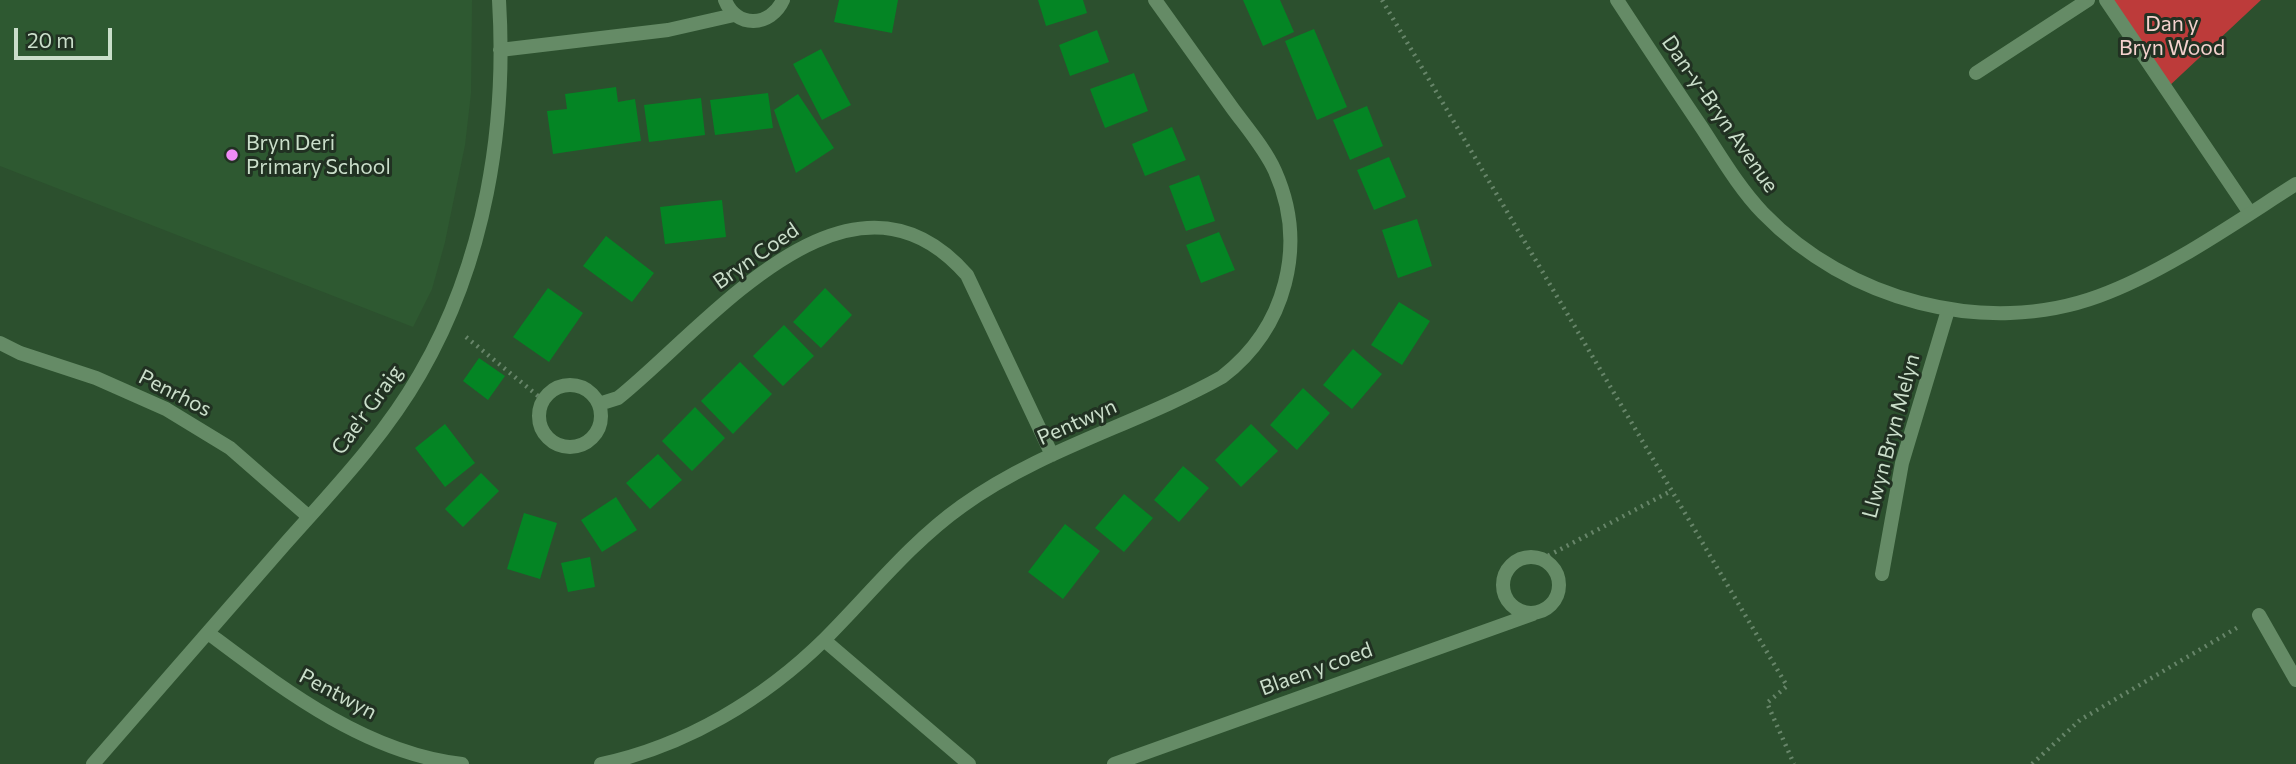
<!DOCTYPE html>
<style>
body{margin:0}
#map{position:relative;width:2296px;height:764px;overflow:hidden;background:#2c502e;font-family:Commissioner,sans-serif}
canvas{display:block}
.scale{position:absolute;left:14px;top:28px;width:98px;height:32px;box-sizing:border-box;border:4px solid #cadeca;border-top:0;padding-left:9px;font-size:21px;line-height:24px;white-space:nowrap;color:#cadeca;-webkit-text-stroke:5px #213122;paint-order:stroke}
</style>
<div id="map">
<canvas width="2296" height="764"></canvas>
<div class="scale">20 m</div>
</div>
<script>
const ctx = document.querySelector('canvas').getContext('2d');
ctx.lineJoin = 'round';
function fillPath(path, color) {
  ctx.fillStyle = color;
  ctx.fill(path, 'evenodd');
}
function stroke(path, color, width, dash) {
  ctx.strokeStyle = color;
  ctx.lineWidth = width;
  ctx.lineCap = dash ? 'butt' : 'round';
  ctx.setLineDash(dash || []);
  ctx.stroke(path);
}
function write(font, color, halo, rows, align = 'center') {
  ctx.font = font + ' Commissioner,sans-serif';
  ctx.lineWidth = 6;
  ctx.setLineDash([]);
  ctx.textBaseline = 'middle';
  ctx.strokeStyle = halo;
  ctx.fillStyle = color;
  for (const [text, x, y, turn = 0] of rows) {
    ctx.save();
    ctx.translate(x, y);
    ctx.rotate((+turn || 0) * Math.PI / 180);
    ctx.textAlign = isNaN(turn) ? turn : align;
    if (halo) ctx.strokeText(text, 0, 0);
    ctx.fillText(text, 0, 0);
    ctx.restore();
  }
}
fillPath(new Path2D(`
 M0,0H472L471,93L465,145L445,242L432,289L413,327L0,166Z`), '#2e5931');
fillPath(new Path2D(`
 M2105,0H2261L2167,88Z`), '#bd3b3a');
fillPath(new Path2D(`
 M839,0H898L892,33L834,22Z
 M1038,0H1083L1087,13L1046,26Z
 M1243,0H1280L1294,32L1263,46Z
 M1314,29L1347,107L1317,120L1285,41Z
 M1097,30L1109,62L1070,76L1059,45Z
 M821,49L851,105L822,120L793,64Z
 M1134,73L1148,111L1105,128L1090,89Z
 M616,87L618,102L635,99L641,141L553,154L547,111L567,109L565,94Z
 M768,93L773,128L715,135L710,100Z
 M798,94L834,148L796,173L774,110Z
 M701,98L705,135L649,142L644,105Z
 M1367,106L1383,146L1350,160L1333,120Z
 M1172,127L1186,160L1145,176L1132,144Z
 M1389,157L1406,197L1374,210L1357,170Z
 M1199,175L1215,221L1186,231L1169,186Z
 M722,200L726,237L665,244L660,207Z
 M1417,219L1432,266L1398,278L1382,230Z
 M1219,232L1235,270L1201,283L1186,245Z
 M606,236L654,273L632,302L583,266Z
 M548,288L583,313L549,362L513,337Z
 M825,288L852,315L821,348L793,322Z
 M1399,302L1430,321L1402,365L1371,345Z
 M784,325L814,356L783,386L753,356Z
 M1353,349L1382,374L1352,409L1323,385Z
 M479,358L505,376L488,400L463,381Z
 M740,362L772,394L733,434L701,401Z
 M1303,388L1330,413L1297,450L1270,425Z
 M695,407L725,438L692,471L662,441Z
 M445,424L475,463L445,487L415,448Z
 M1251,424L1278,451L1241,487L1215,460Z
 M658,454L682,480L650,509L626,483Z
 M1183,466L1209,488L1179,522L1154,500Z
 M481,473L499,491L463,527L445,509Z
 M1124,494L1153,518L1124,552L1095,528Z
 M616,497L637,530L602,552L581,520Z
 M524,513L557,523L540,579L507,569Z
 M1065,524L1100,551L1063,599L1028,572Z
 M590,557L595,587L568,592L561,563Z`), '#048524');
stroke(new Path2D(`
 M1382,0L1787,686L1767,703L1794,764
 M466,337L543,400
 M1542,559L1671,491
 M2032,764L2080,720L2240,626`), '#678569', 4.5, [2, 5]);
stroke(new Path2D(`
 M2106,0L2250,213
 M1976,73L2088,0`), '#658b66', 14);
stroke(new Path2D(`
 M725,0C736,29 771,27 783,0
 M1617,0C1645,43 1673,85 1702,128C1721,157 1739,188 1763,213C1847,300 1985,338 2099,296C2165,272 2236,222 2296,184
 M500,50L668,30L734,15
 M0,343L20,353L96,378L166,409L230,448L309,517
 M539 416a31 31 0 1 1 62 0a31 31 0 1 1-62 0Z
 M599,404L618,398C708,326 850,141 967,275L1052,455
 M1503 585a28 28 0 1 1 56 0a28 28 0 1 1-56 0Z
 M1882,574L1902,463L1948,310
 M2259,615L2296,680
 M208,633C283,689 365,753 462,764
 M824,640L969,764
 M93,764C157,691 221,617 285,544C333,490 384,437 420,374C485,262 507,128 499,0
 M601,764C686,746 764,699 825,639C870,594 910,543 962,506C1041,449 1138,424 1222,377C1286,328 1308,245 1275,171C1265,149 1247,128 1233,109C1207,73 1181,36 1155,0
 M1114,764L1533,614`), '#658b66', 14);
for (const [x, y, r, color] of [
 [232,155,7,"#f08bf6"]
]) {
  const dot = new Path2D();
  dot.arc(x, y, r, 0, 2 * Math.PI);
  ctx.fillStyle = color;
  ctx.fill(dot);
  stroke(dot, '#213122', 2.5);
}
write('21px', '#f4d1cd', '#213122', [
 ["Dan y",2172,24],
 ["Bryn Wood",2172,48]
]);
write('21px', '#cadeca', '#213122', [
 ["Dan-y-Bryn Avenue",1720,114,55],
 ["Bryn Coed",756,256,-35],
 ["Penrhos",175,393,27],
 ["Cae'r Graig",367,410,-54],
 ["Pentwyn",1077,422,-24],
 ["Llwyn Bryn Melyn",1891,436,-75],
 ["Blaen y coed",1316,669,-20],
 ["Pentwyn",338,694,28]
]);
write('21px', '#cadeca', '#213122', [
 ["Bryn Deri",246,143],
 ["Primary School",246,167]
], 'left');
</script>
